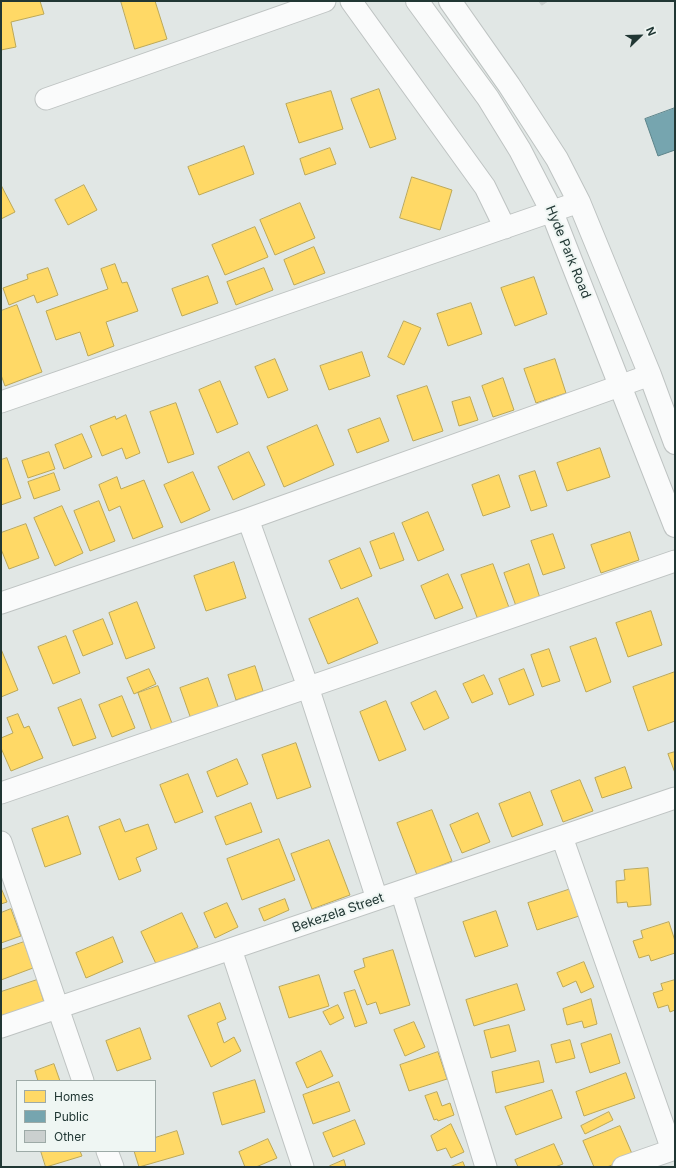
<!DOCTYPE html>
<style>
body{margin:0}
#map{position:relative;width:676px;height:1168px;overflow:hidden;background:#e1e7e5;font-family:Inter,sans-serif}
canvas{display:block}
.frame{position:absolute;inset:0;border:2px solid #213734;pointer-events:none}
.legend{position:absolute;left:16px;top:1080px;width:140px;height:72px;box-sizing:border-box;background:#eff6f3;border:1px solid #9daaa7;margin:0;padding:5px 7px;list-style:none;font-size:12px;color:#213734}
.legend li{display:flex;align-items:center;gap:8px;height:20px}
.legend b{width:20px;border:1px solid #9daaa7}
.north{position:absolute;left:620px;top:16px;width:40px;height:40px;-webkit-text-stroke:3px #eff6f3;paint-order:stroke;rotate:67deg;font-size:11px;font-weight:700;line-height:16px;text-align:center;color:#213734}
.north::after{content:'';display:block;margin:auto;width:14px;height:18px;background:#213734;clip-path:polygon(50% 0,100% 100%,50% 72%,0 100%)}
</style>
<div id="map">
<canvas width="676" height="1168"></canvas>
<div class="frame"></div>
<ul class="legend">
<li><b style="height:11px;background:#ffd966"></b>Homes</li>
<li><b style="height:11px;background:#76a5af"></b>Public</li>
<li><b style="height:11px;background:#cbd0cf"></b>Other</li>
</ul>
<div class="north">N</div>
</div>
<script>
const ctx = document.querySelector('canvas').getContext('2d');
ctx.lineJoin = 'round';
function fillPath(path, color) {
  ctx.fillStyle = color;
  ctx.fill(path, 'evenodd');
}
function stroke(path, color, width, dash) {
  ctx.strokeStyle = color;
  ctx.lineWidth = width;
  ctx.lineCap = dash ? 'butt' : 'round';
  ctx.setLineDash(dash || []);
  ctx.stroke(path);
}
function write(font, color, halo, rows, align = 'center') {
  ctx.font = font + ' Inter,sans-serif';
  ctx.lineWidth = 4;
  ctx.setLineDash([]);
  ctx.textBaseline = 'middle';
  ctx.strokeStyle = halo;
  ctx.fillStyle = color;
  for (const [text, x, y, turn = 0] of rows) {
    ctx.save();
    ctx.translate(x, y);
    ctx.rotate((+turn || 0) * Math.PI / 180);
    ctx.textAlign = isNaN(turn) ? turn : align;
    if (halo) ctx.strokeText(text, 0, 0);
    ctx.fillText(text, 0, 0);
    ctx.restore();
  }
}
const homes = new Path2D(`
 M1,1H40L44,14L11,22L16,47L1,50Z
 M121,1H155L167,39L135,49Z
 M379,89L396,139L370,148L351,99Z
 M331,91L343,129L299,143L286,104Z
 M244,146L254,174L199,195L188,167Z
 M330,148L336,164L305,175L300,159Z
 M412,177L452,190L440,230L400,218Z
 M1,185L15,212L1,219Z
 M84,185L97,210L68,225L55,200Z
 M300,203L315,238L275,255L260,220Z
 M255,227L268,257L225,275L212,245Z
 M314,247L325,273L294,285L284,260Z
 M115,264L122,283L127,282L138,311L106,322L114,346L88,356L80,332L56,340L46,311L108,289L101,269Z
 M48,268L58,295L37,303L34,295L9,305L3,288L28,279L27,275Z
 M264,268L273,290L236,305L227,282Z
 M208,276L218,303L182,316L172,289Z
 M534,277L547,314L515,326L501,288Z
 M471,303L482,334L448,346L437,314Z
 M17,305L42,372L5,386L1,375V311Z
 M404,321L421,328L404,365L388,357Z
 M362,352L370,376L329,390L320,366Z
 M275,359L288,390L268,398L255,367Z
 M555,359L566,393L536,403L524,369Z
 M503,378L514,410L493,417L482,386Z
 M220,381L238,424L217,433L199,390Z
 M427,386L443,431L413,441L397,396Z
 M470,397L478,420L459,426L452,402Z
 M176,403L194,454L168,463L150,412Z
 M126,415L140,453L126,459L122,448L102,456L90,426L115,416L116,419Z
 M380,418L389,441L357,453L348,430Z
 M317,425L334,465L284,487L267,447Z
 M82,434L92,457L64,469L55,445Z
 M600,448L610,477L567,491L557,463Z
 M49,452L55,469L28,478L22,461Z
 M249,452L265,485L233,500L218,467Z
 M7,458L21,498L1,505V460Z
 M535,471L547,506L531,511L519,476Z
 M193,472L210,510L181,523L164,485Z
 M54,473L60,490L34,499L28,482Z
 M499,475L510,507L483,516L472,485Z
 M117,477L121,489L144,480L163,527L133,539L120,506L109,511L99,485Z
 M99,501L115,541L90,551L74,511Z
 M62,506L83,553L55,566L34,518Z
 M428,512L444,550L418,561L402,523Z
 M26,524L39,558L9,569L1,549V533Z
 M630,532L639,560L601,573L591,545Z
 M394,533L404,560L380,569L370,542Z
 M553,534L565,568L543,575L531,541Z
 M360,548L372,576L341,589L329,561Z
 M234,562L246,598L206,611L194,576Z
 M493,564L511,613L480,625L461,575Z
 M529,564L540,598L516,606L504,573Z
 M448,574L463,608L435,619L421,586Z
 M358,598L378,643L328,664L309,619Z
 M137,602L155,648L126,659L109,613Z
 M651,611L662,645L628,657L616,623Z
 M103,619L113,644L83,656L73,631Z
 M66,636L80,673L53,684L38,647Z
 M596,638L611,682L586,692L570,647Z
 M1,649L18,690L1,697Z
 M549,649L560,681L542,687L531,655Z
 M255,666L263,691L236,700L228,675Z
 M149,669L156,684L134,694L127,678Z
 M524,669L534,695L509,705L499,679Z
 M675,672V721L648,731L633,687Z
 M484,675L493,694L472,703L463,684Z
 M208,678L219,709L191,719L180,688Z
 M158,686L173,726L153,734L138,693Z
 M436,691L449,718L424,730L411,703Z
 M122,696L135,728L112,737L99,705Z
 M81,699L96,738L73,746L58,708Z
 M386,701L406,750L379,761L360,712Z
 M18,714L24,728L29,726L43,758L11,771L1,748V738L13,733L7,718Z
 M296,743L311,787L277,799L262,755Z
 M675,752V773L668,754Z
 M237,759L248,784L217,797L207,772Z
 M625,767L632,788L602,798L595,778Z
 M188,774L203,812L175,823L160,785Z
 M580,780L593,811L563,822L551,791Z
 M530,792L543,825L512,837L499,804Z
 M251,803L262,832L226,845L215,817Z
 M432,810L452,861L417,875L397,823Z
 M478,813L490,842L462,853L450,825Z
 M68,816L81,854L45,867L32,829Z
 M120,819L125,832L148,824L157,849L136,858L141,871L119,880L99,827Z
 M279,839L295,880L242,900L227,859Z
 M329,840L350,895L312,909L291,854Z
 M648,868L651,905L628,907L627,902L617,903L616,881L625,880L624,870Z
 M1,888L7,902L1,904Z
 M571,889L579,916L537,930L528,903Z
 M285,899L289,910L264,921L259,909Z
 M227,903L238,927L215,938L204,913Z
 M11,909L21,936L1,943V913Z
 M496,911L508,946L475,957L463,922Z
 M182,913L198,947L157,966L141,932Z
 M669,922L675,941V953L651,961L649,955L639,958L633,941L643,938L641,931Z
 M113,937L123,962L86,978L76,953Z
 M24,942L33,968L1,980V950Z
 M393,950L410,1005L380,1014L376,1002L367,1005L354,971L365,967L363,959Z
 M584,962L594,987L581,993L576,981L563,987L557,973Z
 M319,975L329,1006L289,1018L279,987Z
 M37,980L44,1002L1,1017V992Z
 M675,980V1010L670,1012L668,1005L658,1008L653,993L663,990L661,984Z
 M517,984L525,1010L474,1026L466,1000Z
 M355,990L367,1023L355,1027L344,993Z
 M591,999L597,1024L584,1028L582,1021L567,1025L563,1009Z
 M220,1003L226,1019L217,1023L224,1043L234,1037L241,1051L211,1067L188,1016Z
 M338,1005L344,1018L330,1025L323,1012Z
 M414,1022L425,1047L405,1056L394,1030Z
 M509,1025L516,1051L491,1058L484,1031Z
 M140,1028L151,1059L117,1071L106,1041Z
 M611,1034L620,1063L590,1073L581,1044Z
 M570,1040L575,1058L556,1063L551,1045Z
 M321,1051L333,1076L307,1088L296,1063Z
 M438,1052L447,1079L409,1091L400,1065Z
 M539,1061L544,1082L496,1093L492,1072Z
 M54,1064L60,1081H38L35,1071Z
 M626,1073L635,1098L584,1116L576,1092Z
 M255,1080L265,1112L222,1125L213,1093Z
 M339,1082L350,1111L313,1124L303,1095Z
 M552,1090L562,1118L516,1135L505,1107Z
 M437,1092L442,1106L450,1103L454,1115L438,1121L437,1119L434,1120L425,1096Z
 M609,1112L613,1120L585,1134L581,1126Z
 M355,1120L365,1144L333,1157L323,1133Z
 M451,1124L464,1152L451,1158L446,1148L437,1151L431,1136Z
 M620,1126L633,1156L607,1167H594L583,1141Z
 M177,1131L184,1154L139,1167L134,1151H155V1138Z
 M268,1139L277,1158L256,1167H245L239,1152Z
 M554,1144L563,1164L555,1167H518L515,1160Z
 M41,1151H80L82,1156L46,1167Z
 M344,1160L346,1167H331L330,1166Z
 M463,1162L465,1167H450Z`);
fillPath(homes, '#ffd966');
stroke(homes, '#bca857', 1);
const public = new Path2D(`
 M675,108V150L658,156L645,119Z`);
fillPath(public, '#76a5af');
stroke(public, '#5c848a', 1);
const building = new Path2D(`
 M539,1H548L542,5Z`);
fillPath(building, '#cbd0cf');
stroke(building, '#cad0ce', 1);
const minor = new Path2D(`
 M351,1L485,187L505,228
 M46,99L325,1
 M1,402L579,202
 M248,519L308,687L377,899
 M1,603L248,519L650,375
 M1,793L675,561
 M562,837L672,1150
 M1,842L83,1081
 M401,891L486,1167
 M231,949L303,1167
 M1,1027L675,798
 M107,1151L113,1167
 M623,1167L675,1149`);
const tertiary = new Path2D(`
 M417,1L488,98L520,150L552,212L675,526
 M450,1L509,85L557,159L579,202L650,375L675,443`);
stroke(minor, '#bec3c2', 23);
stroke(tertiary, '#bec3c2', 24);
stroke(minor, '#fafbfb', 21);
stroke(tertiary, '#fafbfb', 22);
write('13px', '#213734', '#eff6f3', [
 ["Hyde Park Road",568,252,68],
 ["Bekezela Street",338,913,-19]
]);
</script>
